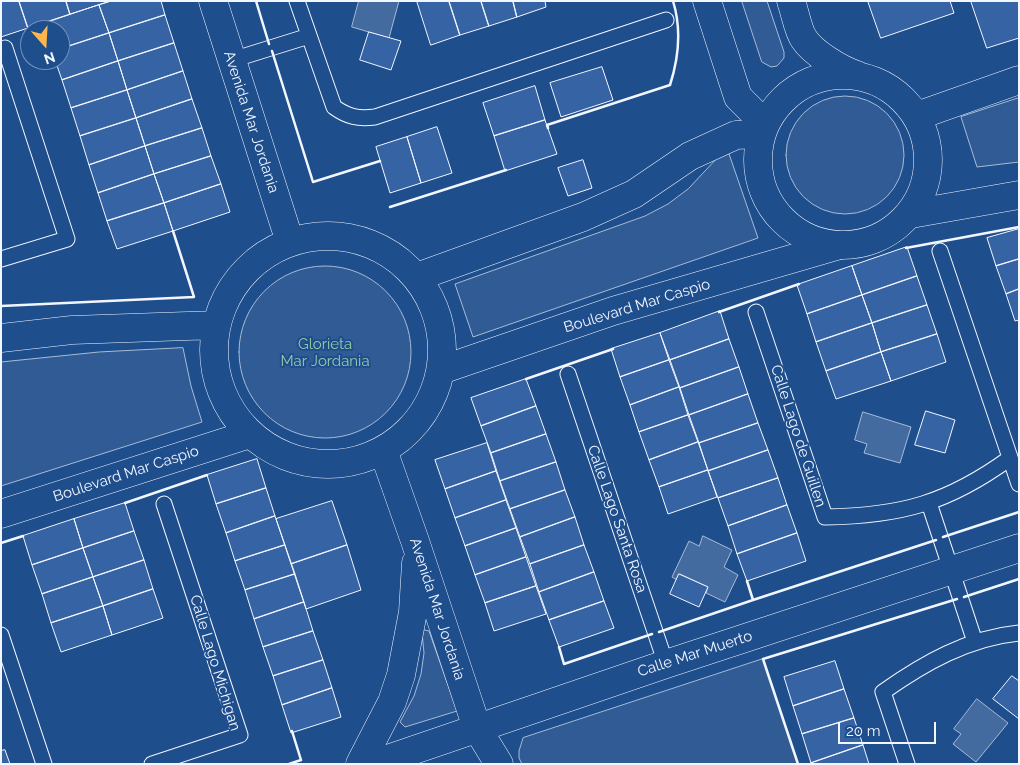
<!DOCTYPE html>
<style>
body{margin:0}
#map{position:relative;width:1020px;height:765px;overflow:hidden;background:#1f4e8c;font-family:Raleway,sans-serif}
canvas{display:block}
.frame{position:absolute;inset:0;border:2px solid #f2f6ff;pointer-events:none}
.north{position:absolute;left:20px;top:20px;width:50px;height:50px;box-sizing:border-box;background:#1f4e8c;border:1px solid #7391ba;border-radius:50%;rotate:161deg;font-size:14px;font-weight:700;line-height:20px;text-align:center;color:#f2f6ff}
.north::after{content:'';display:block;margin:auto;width:18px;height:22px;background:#ffb74d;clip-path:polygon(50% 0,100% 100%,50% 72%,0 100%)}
.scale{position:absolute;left:838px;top:722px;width:98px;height:22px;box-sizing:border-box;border:2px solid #f2f6ff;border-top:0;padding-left:6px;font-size:15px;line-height:18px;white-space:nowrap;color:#f2f6ff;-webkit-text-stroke:4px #1f4e8c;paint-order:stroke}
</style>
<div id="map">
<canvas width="1020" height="765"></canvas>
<div class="frame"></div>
<div class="north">N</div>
<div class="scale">20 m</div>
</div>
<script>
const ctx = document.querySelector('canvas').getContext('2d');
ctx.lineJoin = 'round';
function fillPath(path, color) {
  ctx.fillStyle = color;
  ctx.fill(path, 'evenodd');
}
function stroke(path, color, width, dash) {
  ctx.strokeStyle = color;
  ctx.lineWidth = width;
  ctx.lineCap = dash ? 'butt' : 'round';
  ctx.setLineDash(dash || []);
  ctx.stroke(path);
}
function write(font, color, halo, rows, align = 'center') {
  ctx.font = font + ' Raleway,sans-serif';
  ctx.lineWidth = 4;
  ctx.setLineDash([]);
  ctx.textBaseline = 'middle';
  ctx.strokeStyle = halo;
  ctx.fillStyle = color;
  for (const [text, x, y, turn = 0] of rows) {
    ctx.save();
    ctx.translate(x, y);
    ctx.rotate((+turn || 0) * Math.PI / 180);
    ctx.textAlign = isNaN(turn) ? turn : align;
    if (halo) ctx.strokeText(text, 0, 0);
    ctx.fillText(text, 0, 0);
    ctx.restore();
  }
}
const built = new Path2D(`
 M742,1H767L784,52V58L777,66L771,67L762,62Z
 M786 155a59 59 0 1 1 118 0a59 59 0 1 1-118 0Z
 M1019,98V162L977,167L961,117Z
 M727,148L758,238L473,337L455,284L645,216L668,204L688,189Z
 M239 352a86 86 0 1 1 172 0a86 86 0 1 1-172 0Z
 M183,348L191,386L202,422L1,486V362L99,352Z
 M425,630L429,631L457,711L405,727L400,722L414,696L421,674L424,653L422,633Z
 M763,659L798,764H522L519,758V751L523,738Z`);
fillPath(built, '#305b95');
stroke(built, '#a8bbd7', 1);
const water = new Path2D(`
 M359,1H399L389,38L352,27Z
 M863,412L911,427L900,463L864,453L867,444L855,440Z
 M703,536L732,550L724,567L738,575L725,602L706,593L708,587L680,574L677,580L672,577L689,541L699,546Z
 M977,699L1008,723L976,762L953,744L961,734L954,729Z`);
fillPath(water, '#446ba0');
stroke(water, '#a8bbd7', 1);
const building = new Path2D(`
 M1,1H19L28,28L1,37Z
 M19,1H66L70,14L28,28Z
 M66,1H111L70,14Z
 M111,1H161L165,15L109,33L99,5Z
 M417,1H449L460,35L431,45Z
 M449,1H481L489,26L460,35Z
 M481,1H513L517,17L489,26Z
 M513,1H545L546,7L517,17Z
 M868,1H950L954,13L881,38Z
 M971,1H1019V38L987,48Z
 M99,5L109,33L60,49V30H45L43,24Z
 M165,15L174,43L118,61L109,33Z
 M369,32L401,41L391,70L360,60Z
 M109,33L118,61L62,80L55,60H60V49Z
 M174,43L183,71L127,90L118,61Z
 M118,61L127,90L71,108L62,80Z
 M602,67L613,100L561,117L550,83Z
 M183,71L192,99L136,118L127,90Z
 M535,86L545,120L494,136L483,103Z
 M127,90L136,118L80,136L71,108Z
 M192,99L202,128L145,146L136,118Z
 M136,118L145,146L89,165L80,136Z
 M545,120L557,154L505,171L494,136Z
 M437,127L452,173L421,183L407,137Z
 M202,128L211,156L154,174L145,146Z
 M407,137L421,183L390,193L376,147Z
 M145,146L154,174L98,193L89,165Z
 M211,156L221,184L164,203L154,174Z
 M583,160L592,188L568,196L558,168Z
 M154,174L164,203L107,221L98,193Z
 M221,184L230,212L173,231L164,203Z
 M164,203L173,231L117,249L107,221Z
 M1019,229V259L996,266L987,238Z
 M907,247L917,276L862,295L852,266Z
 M1019,259V289L1006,294L996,266Z
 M852,266L862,295L807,314L797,285Z
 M917,276L927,305L872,323L862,295Z
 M1019,289V320L1015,321L1006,294Z
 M862,295L872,323L816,342L807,314Z
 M927,305L937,334L881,352L872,323Z
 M720,311L729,339L670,360L660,333Z
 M872,323L881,352L826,371L816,342Z
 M660,333L669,360L620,377L611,349Z
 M937,334L946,362L891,381L881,352Z
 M729,339L739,367L680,388L670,360Z
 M881,352L891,381L836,399L826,371Z
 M669,360L679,387L630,405L620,377Z
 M739,367L748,394L689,415L680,388Z
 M526,379L536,406L481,426L471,398Z
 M679,387L688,415L639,432L630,405Z
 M748,394L758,423L699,443L689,415Z
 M536,406L546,434L491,453L481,426Z
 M926,411L955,420L945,453L915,445Z
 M688,415L698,442L649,460L639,432Z
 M758,423L768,450L708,471L699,443Z
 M546,434L556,462L500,481L491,453Z
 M698,442L708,470L659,487L649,460Z
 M487,443L496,471L445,489L435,460Z
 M768,450L778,478L718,498L708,471Z
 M257,459L266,488L216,504L207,475Z
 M556,462L565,490L510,509L500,481Z
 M708,470L717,497L668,514L659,487Z
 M496,471L506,500L455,518L445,489Z
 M778,478L787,505L728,526L718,498Z
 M266,488L275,516L226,533L216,504Z
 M565,490L575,517L520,537L510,509Z
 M506,500L516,528L465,546L455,518Z
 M332,501L347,545L291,564L276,519Z
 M125,503L134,531L83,548L74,519Z
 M787,505L797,533L737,554L728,526Z
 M275,516L285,545L235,561L226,533Z
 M575,517L584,545L530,564L520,537Z
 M74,519L83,548L32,565L23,536Z
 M516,528L526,557L475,575L465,546Z
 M134,531L144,560L93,577L83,548Z
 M797,533L806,561L747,581L737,554Z
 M285,545L295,574L245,590L235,561Z
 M347,545L361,590L306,609L291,564Z
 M584,545L594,572L539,592L530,564Z
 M83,548L93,577L42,594L32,565Z
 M526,557L536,586L485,603L475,575Z
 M144,560L153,589L103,606L93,577Z
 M594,572L604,601L549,620L539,592Z
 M295,574L304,602L254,619L245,590Z
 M679,574L708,587L699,607L670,594Z
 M93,577L103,606L51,623L42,594Z
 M536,586L546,614L494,631L485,603Z
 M153,589L163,618L112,635L103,606Z
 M604,601L614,628L559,647L549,620Z
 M304,602L313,631L263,647L254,619Z
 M103,606L112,635L61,652L51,623Z
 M313,631L323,660L273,676L263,647Z
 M323,660L332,688L282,705L273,676Z
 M835,661L844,689L793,706L784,677Z
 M1012,676L1019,681V719L993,699Z
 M332,688L341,717L291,733L282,705Z
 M844,689L854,718L802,734L793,706Z
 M854,718L863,745L811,763L802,734Z
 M863,745L869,764H812L811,763Z
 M5,750L10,764H1V751Z`);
fillPath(building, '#3563a3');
stroke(building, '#f2f6ff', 1);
const service = new Path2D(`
 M297,1L334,107C348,117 358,119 375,117L666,20
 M232,60L309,36
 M940,251L1019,484
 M1,259L67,239L5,48
 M756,312L825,517C901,516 948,503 1010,458
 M568,374L666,664
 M929,503L975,642
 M1,635L44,764
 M152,764L240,735L164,504
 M907,764L883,692C924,663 968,638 1019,633`);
const minor = new Path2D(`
 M213,1L290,242
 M214 350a114 114 0 1 1 228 0a114 114 0 1 1-228 0Z
 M417,277L583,217L634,194L690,156L736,135L761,134
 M1,338L72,330L216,325
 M441,370L613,311L836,246
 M383,450L415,541L477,728L499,764
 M1,514L250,434
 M360,764L392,702L401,675L413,612L416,563
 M373,764L666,664L1019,548`);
const tertiary = new Path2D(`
 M707,1L738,97L765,124
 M791,1C795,12 798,31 804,39C813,53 841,70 857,75
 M758 160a85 85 0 1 1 170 0a85 85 0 1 1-170 0Z
 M917,116L1019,80
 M911,214L1019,195`);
stroke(service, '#f2f6ff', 17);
stroke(minor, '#f2f6ff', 29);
stroke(tertiary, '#f2f6ff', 29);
stroke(service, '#1f4e8c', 15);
stroke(minor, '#1f4e8c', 28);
stroke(tertiary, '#1f4e8c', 28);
stroke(new Path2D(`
 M256,1L269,44
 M272,51L313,182L380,161
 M548,128L547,125L670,85C679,57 682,30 673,1
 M390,207L506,170
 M906,248L1019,227
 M1,306L194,297L173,231
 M719,312L799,284
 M526,379L613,349
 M125,503L207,475
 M943,537L1019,512
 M1,543L23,536
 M964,597L1019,579
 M753,600L936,540
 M659,632L753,600L747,581
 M559,647L564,664L652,634
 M289,764L301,760L292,731
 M798,764L763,659L957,599`), '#f2f6ff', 2.5);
write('15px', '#f2f6ff', '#1f4e8c', [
 ["Avenida Mar Jordania",251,122,72],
 ["Boulevard Mar Caspio",637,306,-17],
 ["Calle Lago de Guillen",798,436,72],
 ["Boulevard Mar Caspio",126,474,-18],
 ["Calle Lago Santa Rosa",617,519,71],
 ["Avenida Mar Jordania",437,609,72],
 ["Calle Mar Muerto",695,654,-18],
 ["Calle Lago Michigan",215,663,73]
]);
write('15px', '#97c8a6', '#1f4e8c', [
 ["Glorieta",325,344],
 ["Mar Jordania",325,361]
]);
</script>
